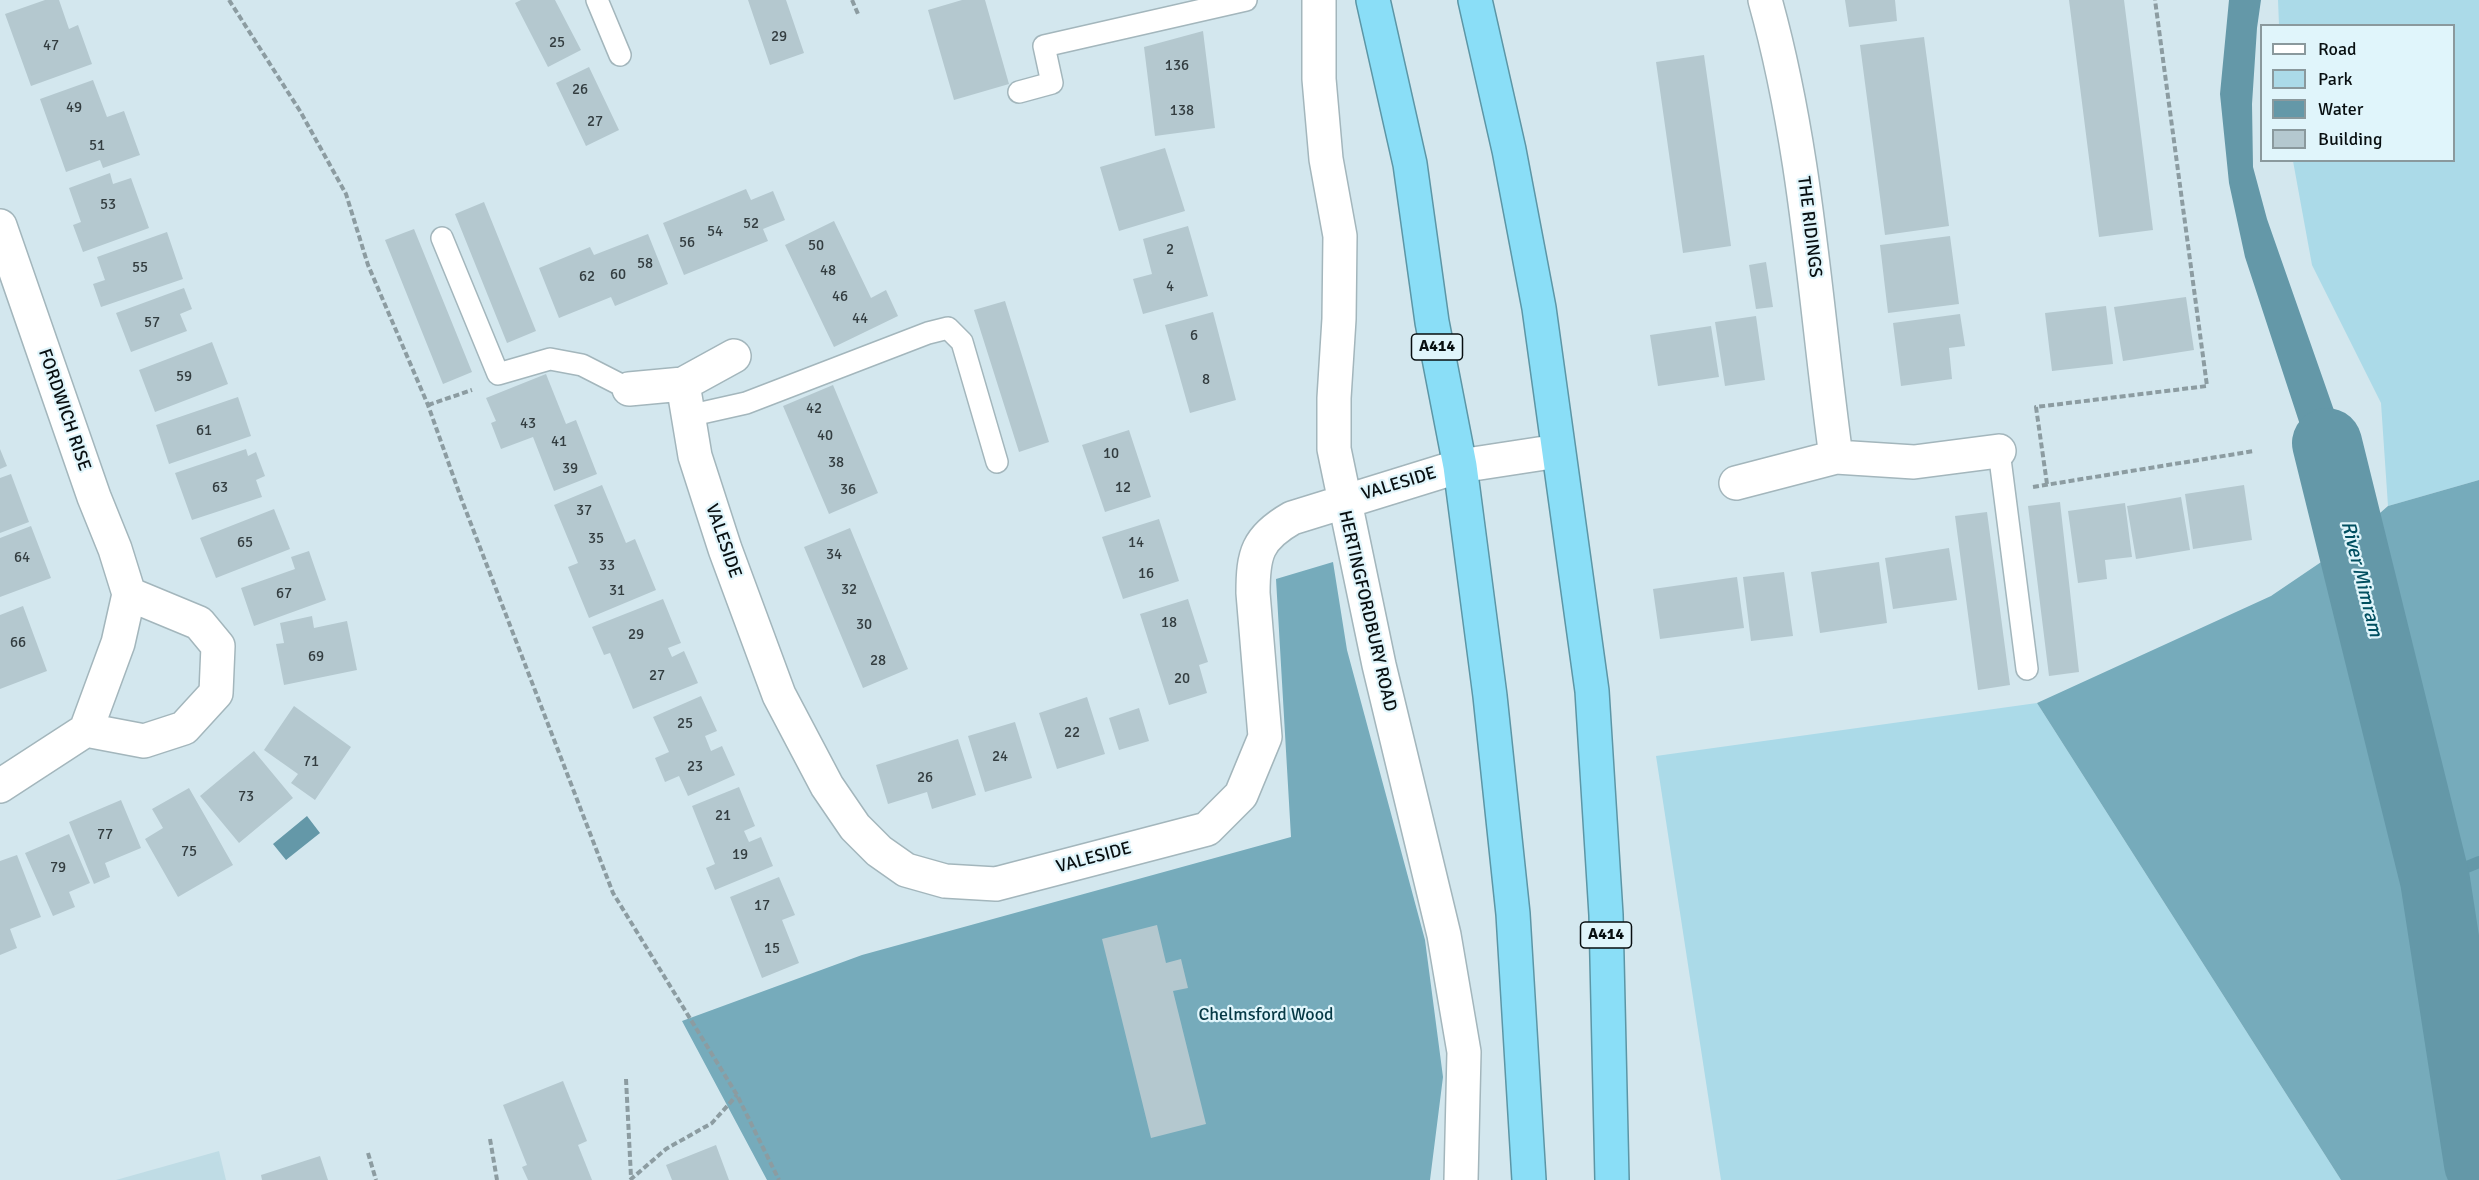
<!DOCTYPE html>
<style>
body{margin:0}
#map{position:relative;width:2479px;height:1180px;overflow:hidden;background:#d3e7ee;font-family:Signika,sans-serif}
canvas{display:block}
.legend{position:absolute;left:2260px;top:24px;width:195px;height:138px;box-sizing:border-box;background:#e0f5fb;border:2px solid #8a999d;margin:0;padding:8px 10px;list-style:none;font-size:18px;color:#080f11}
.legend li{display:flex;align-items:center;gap:12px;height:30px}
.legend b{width:30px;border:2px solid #8a999d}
</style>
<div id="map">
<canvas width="2479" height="1180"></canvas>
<ul class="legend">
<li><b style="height:8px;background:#fff"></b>Road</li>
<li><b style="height:16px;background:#abdae8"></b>Park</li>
<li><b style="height:16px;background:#6498a8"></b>Water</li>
<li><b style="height:16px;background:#b4c8cf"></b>Building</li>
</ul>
</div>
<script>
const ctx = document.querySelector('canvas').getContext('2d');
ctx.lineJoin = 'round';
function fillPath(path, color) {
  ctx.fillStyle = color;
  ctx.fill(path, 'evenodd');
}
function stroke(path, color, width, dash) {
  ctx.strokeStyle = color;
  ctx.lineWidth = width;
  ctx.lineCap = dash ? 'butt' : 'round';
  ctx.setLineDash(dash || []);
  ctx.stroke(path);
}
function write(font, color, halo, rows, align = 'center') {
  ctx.font = font + ' Signika,sans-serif';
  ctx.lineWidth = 4.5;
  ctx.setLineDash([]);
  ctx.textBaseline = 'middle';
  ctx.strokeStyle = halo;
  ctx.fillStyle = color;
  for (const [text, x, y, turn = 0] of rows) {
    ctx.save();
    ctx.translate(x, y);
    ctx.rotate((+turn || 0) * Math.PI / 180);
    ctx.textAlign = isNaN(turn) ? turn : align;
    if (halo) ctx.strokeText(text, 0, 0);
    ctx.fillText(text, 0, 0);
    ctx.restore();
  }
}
fillPath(new Path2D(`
 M219,1151L226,1180H116Z`), '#bfdce5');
fillPath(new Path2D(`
 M2278,0H2479V480L2388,506L2381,403L2312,265L2293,161L2454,160V26L2279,25Z
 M2037,703L2341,1180H1721L1656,756Z`), '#abdae8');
fillPath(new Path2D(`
 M2479,480V1180H2341L2037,703L2271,596L2333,554L2388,506Z
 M1333,562L1347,650L1425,940L1443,1077L1430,1180H767L682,1021L862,955L1291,837L1276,579Z`), '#76abbb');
fillPath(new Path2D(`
 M2229,0H2261L2257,28L2252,104L2253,167L2267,219L2337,419L2368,523L2333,554L2304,437L2245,257L2229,183L2220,94Z
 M307,816L320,833L286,860L273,844Z`), '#6498a8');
stroke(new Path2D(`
 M2435,880L2479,862`), '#6498a8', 12);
stroke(new Path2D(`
 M2327,443L2435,880L2479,1164`), '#6498a8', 70);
fillPath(new Path2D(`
 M45,0H59L69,29L78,25L92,64L31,86L5,14Z
 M521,0H555L581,50L548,67L515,3Z
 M748,0H786L804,53L770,65Z
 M962,0H985L1009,84L954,100L928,10Z
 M1845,0H1895L1897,21L1849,27Z
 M2069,0H2124L2153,230L2099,237Z
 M1203,31L1215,128L1155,136L1144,47Z
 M1924,37L1949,226L1885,235L1860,45Z
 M1704,55L1731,246L1683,253L1656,62Z
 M589,67L619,130L586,146L556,83Z
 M93,80L107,117L124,111L140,155L103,168L100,160L66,172L40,99Z
 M1165,148L1185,211L1119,231L1100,167Z
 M110,173L113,184L131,178L149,228L83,252L73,225L81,222L69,188Z
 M746,189L751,200L773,191L785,220L763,229L768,241L684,275L663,223Z
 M484,202L536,331L507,343L455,214Z
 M834,221L871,298L886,290L898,316L834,347L785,245Z
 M1188,226L1208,296L1143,314L1133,279L1152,274L1143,239Z
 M414,229L472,372L443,384L385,240Z
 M167,232L183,279L101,307L93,284L105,280L97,257Z
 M648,234L668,284L615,306L611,297L559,318L539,268L590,247L594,255Z
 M1950,236L1959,304L1888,313L1880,245Z
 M1766,262L1773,307L1756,309L1749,265Z
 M184,288L192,309L180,314L187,331L131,352L116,313Z
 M2186,297L2194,350L2123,361L2114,307Z
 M1005,301L1049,442L1019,452L974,310Z
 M2106,306L2113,364L2052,371L2045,313Z
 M1213,312L1236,400L1190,413L1165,325Z
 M1960,314L1965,346L1949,348L1952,379L1901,386L1893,323Z
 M1756,316L1765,380L1725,386L1715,322Z
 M1711,326L1719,377L1658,386L1650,335Z
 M212,342L228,384L155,412L139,370Z
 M546,374L566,424L576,420L597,474L554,491L533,437L501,449L491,423L496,421L486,398Z
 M833,385L878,493L829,514L783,406Z
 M238,397L251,436L169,464L156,425Z
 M1129,430L1151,497L1105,512L1082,445Z
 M0,449L7,466L0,469Z
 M246,449L248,456L256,452L265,476L256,480L262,497L192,520L175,473Z
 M11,474L29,522L0,533V478Z
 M602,485L626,543L635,539L656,590L589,618L568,567L578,563L554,505Z
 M2244,485L2252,540L2193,549L2185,494Z
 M2181,497L2190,550L2136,559L2127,506Z
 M2060,502L2079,672L2049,676L2028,506Z
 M2125,503L2132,557L2105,560L2107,579L2078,583L2068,511Z
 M274,509L290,549L216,578L200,538Z
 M1987,512L2010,685L1978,690L1955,516Z
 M1159,519L1179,581L1123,599L1102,537Z
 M31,526L51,578L0,597V538Z
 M850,528L908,669L863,688L804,547Z
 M1949,548L1957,600L1893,609L1885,558Z
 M309,551L326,600L254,626L241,588L295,569L291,557Z
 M1879,562L1887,623L1820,633L1811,572Z
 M1784,572L1793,636L1751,641L1743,577Z
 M1737,577L1744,628L1660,639L1653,589Z
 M663,599L681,643L668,648L672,657L684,651L698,683L633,709L610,653L604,655L592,627Z
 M1188,599L1208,662L1199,665L1207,693L1169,705L1140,614Z
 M23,606L47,671L0,689V615Z
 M312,616L314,628L347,621L357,670L284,685L276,644L284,643L280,623Z
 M701,696L717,731L705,736L711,751L722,746L735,775L688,796L679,776L665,782L655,758L669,752L653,717Z
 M1087,697L1105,754L1057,769L1039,713Z
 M294,706L351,747L315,800L291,783L298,774L264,750Z
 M1139,708L1149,741L1119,750L1109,718Z
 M1015,722L1032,778L985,792L968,736Z
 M958,739L976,795L932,809L927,792L888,804L876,765Z
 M254,751L293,798L239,843L200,796Z
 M739,787L755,826L744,831L749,842L761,837L773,866L715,890L706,868L715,864L692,806Z
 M189,788L233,865L178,897L145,839L163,828L152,809Z
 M121,800L141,848L105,863L110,877L94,884L69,822Z
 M69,834L90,883L69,892L75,907L53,916L25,853Z
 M17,855L41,917L10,929L17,948L0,955V861Z
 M779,877L795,915L782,920L799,963L762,978L730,897Z
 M1157,925L1166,963L1181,959L1188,988L1173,991L1206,1124L1151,1138L1102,939Z
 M563,1081L587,1141L578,1145L592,1180H528L522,1167L527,1165L503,1105Z
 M716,1145L729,1180H672L666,1165Z
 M320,1156L328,1180H262L261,1175Z`), '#b4c8cf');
const lane = new Path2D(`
 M597,0L620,55
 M1019,92L1052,83L1044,46L1246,0
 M442,238L498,374L550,359L582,365L629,389
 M688,416L746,403L928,333L948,328L962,342L997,462
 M1999,451L2027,669`);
const street = new Path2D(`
 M1319,0V79L1326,159L1340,236L1339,319L1334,398V449L1379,665L1444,935L1464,1052L1461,1180
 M1765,0C1807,150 1815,304 1836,457
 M0,226L94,497L115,549L129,594L118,643L86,730L0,786
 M683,384L695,456L725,549L779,695L827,786L855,827L879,851L906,870L945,881L996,884L1207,829L1241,795L1265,737L1253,593C1253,554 1257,538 1292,518L1460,466L1558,451
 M629,389L683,384L734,356
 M1736,483L1836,457L1914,462L1999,451
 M86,730L144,741L184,728L216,693L218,646L199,623L129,594`);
const highway = new Path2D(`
 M1373,0L1410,164L1432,322L1460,466L1490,696L1513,914L1529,1180
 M1475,0L1509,150L1539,308L1592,691L1606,915L1612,1180`);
stroke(lane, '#a3b6bc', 24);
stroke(street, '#a3b6bc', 36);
stroke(highway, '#5c96a6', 36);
stroke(new Path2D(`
 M229,0L300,111L346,194L368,265L428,405L461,498L613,893L737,1095L779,1180
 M852,0L858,14
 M428,405L472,390
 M2047,484L2036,407L2207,386L2155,0
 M2033,487L2254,451
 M626,1079L631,1177
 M490,1139L497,1180
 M368,1153L376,1180
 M630,1180L666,1149L712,1123L737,1095`), '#8c9ca1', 4, [6, 3]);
stroke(lane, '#fff', 21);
stroke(street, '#fff', 33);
stroke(highway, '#8adef7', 33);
write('15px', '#333d40', null, [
 ["29",779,37],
 ["25",557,43],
 ["47",51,46],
 ["136",1177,66],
 ["26",580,90],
 ["49",74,108],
 ["138",1182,111],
 ["27",595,122],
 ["51",97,146],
 ["53",108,205],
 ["52",751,224],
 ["54",715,232],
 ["56",687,243],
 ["50",816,246],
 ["2",1170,250],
 ["58",645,264],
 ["55",140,268],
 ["48",828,271],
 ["60",618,275],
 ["62",587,277],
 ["4",1170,287],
 ["46",840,297],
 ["44",860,319],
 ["57",152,323],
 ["6",1194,336],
 ["59",184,377],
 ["8",1206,380],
 ["42",814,409],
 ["43",528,424],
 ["61",204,431],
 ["40",825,436],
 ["41",559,442],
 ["10",1111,454],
 ["38",836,463],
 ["39",570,469],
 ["63",220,488],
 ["12",1123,488],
 ["36",848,490],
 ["37",584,511],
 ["35",596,539],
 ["65",245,543],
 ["14",1136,543],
 ["34",834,555],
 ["64",22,558],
 ["33",607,566],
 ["16",1146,574],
 ["32",849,590],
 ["31",617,591],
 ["67",284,594],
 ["18",1169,623],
 ["30",864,625],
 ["29",636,635],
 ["66",18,643],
 ["69",316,657],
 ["28",878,661],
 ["27",657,676],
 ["20",1182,679],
 ["25",685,724],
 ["22",1072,733],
 ["24",1000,757],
 ["71",311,762],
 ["23",695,767],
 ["26",925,778],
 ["73",246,797],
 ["21",723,816],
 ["77",105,835],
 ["75",189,852],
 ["19",740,855],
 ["79",58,868],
 ["17",762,906],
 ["15",772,949]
]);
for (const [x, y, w] of [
 [1437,347,51],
 [1606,935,51]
]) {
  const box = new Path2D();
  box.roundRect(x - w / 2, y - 13, w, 26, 4.5);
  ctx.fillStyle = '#e0f5fb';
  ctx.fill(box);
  stroke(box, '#080f11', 1.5);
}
write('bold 16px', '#080f11', null, [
 ["A414",1437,347],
 ["A414",1606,935]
]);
write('18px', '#080f11', '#e0f5fb', [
 ["THE RIDINGS",1809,227,83],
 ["FORDWICH RISE",64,410,71],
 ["VALESIDE",1399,484,-17],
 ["VALESIDE",723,541,71],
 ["HERTINGFORDBURY ROAD",1367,611,77],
 ["VALESIDE",1094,858,-15]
]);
write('18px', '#063945', '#e0f5fb', [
 ["Chelmsford Wood",1266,1015]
]);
write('italic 20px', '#004f60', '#e0f5fb', [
 ["River Mimram",2361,579,76]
]);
</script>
